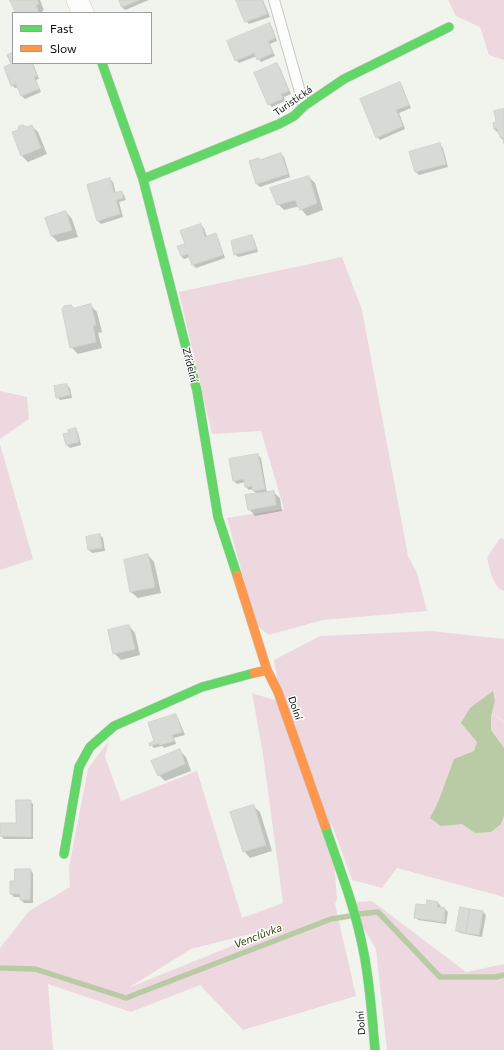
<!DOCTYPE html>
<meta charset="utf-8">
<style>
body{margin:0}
#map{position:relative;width:504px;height:1050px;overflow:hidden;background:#f0f4ec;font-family:Commissioner,sans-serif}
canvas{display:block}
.legend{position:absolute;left:12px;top:12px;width:140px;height:52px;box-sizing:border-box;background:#fff;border:1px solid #9d9e9c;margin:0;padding:5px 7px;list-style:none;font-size:12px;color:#0a0c08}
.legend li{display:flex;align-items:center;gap:8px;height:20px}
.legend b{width:20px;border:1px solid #9d9e9c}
</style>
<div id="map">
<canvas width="504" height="1050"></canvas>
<ul class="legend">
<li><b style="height:5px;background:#63d668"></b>Fast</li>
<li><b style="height:5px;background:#ff974d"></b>Slow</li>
</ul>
</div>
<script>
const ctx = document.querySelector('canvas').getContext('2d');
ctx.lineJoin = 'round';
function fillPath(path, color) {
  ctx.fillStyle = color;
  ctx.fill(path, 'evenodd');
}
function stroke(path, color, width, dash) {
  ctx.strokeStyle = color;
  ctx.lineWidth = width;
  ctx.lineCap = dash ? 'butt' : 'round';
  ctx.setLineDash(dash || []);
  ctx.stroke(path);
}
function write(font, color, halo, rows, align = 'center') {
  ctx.font = font + ' Commissioner,sans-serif';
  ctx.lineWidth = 3;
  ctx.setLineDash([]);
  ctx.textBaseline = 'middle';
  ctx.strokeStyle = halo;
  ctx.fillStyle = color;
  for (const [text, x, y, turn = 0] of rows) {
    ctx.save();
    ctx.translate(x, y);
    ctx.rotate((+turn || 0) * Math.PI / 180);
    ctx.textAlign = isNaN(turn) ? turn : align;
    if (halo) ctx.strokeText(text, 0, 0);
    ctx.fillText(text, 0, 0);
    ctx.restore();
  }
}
fillPath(new Path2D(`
 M448,0H504V60L489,55L480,27L456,16Z
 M342,257L362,310L408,556L417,573L427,611L323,620L268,635L256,624L227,518L284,509L261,431L212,434L179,292Z
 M0,391L27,397L29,419L0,439Z
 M0,444L33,559L0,570Z
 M500,538L504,539V591C492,586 490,569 487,558Z
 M431,631L504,639V722L490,711L504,723V897L397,868L382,888L352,880L331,822L337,899L335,904L356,996L243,1030L200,985L131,1012L48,984L53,1050H0V948L29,911L70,887L69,867L88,769L98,755L109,741L105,757L121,801L197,771L242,918L283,903L263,754L252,693L281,702L274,660L320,636ZM274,928V929L128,988L191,949Z
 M372,901L466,972L504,964V1050H387L376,949L361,924L356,902Z`), '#edd8e0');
fillPath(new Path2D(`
 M493,691L495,701L491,716V730L504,748V816L501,824L491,832L475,833L462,824L441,826L430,818L439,800L454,759L474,751L477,742L461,723L470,708Z`), '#b9cba4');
fillPath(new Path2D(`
 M11,0H40L44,10L42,11V13H17Z
 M120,0H149L125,10L122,7Z
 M237,0H263L270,17L249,24L246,21Z
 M269,24L272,27L277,41L270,44L275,56L261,62L257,56L239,63L236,60Z
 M13,54V63H33L39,79L36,80L41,92L25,99L22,96L19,87L15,88L12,85Z
 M277,65L280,68L291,94L284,97L285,101L272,107L269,104Z
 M399,83L402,86L411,108L399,113L405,129L380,140L377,137Z
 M504,110V140H503L500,137L499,131L497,132L494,129Z
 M32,126L38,132L47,154L28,162L22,156L26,128Z
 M440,145L443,148L448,167L419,175L416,172L410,153Z
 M281,154L284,157L290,177L260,187L257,184L258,159L260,161Z
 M309,177L315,183L323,210L307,216L301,209L300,206L284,210L278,204Z
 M110,179L113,182L116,194L121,192L124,195L126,200L119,202L123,217L101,224L98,221Z
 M66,212L72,219L78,237L58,242L52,236Z
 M201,225L204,228L207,237L215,235L218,238L225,258L196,268L193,265L190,257L184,259L181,256L179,247L186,245Z
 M251,236L254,239L258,252L238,257L235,254Z
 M91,306L97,312L102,332L98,333L102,348L78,354L71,347L74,309Z
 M67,385L70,388L72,398L60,400L57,397Z
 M75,429L78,432L81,445L70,448L67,445L70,434Z
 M258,455L261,458L267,493L273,492L280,498L282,511L255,516L249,509L257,494L254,491V489L249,490L246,487L245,482L237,484L234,481L231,460Z
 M100,535L103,538L105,551L92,553L89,550Z
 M148,555L154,562L161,593L138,598L131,592L125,560Z
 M129,626L135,633L140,655L121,660L114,653Z
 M175,715L178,718L185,735L174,738L176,744L164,748L162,746L154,748L151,745L155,742Z
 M180,751L186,757L191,771L165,781L159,775Z
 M30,801L33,804V839H4L1,836L17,824Z
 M253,806L260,812L272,851L250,858L244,851Z
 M30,870L33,873V903H24L21,900V897H14L11,894L15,882Z
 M438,903L441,906L440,908L445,909L448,912L446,924L418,920L415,917L427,906Z
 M461,908L483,912L486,915L482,937L460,933L457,930Z`), '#0003');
stroke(new Path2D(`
 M359,914L378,912L440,977H496L504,975
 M0,968L35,969L126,998L331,919L350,916`), '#b9cba4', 5.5);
const building = new Path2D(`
 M10,0H37L39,4L36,5L39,13H16Z
 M119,0H139L122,7Z
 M236,0H262L267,14L245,22Z
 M270,23L275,38L268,41L273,53L257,60L254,53L235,61L227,41Z
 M13,53V63H32L37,76L34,77L39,89L21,96L16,84L11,86L4,67L11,64L7,55Z
 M277,63L289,91L281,94L283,98L282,99L268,105L254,73Z
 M400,82L409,105L396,110L403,126L376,138L360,99Z
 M504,109V144L503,137H500L497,128L494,129L493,123L496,122L494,111Z
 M23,125L27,127L32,125L41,148L21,156L12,132L18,130L19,126Z
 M440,143L446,164L415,172L409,152Z
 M281,153L288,174L256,184L249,161L259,158V160Z
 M309,176L317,203L300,210L295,200L277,205L270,188Z
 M110,178L114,193L122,191L123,198L116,200L120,214L97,221L87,185Z
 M66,211L72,230L51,236L45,218Z
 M201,224L205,237L216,233L223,255L192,265L188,254L181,256L177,246L185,244L180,231Z
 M252,235L256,249L234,255L231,241Z
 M91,304L96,325L93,326L96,342L70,348L62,309L64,306L71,305L74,308Z
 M67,384L70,395L56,398L54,386Z
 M76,428L79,442L66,445L63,434L69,433L68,430Z
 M258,454L265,489L253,491L252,486L245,487L244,479L233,481L229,459Z
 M274,491L276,505L248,510L245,495Z
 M100,534L102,548L88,550L86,537Z
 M148,554L155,587L130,592L124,560Z
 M129,625L135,649L113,654L108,630Z
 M176,714L182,732L172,735L174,741L160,745L159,743L150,746L149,743L154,741L148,723Z
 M180,749L185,764L158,776L151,761Z
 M16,800H31V837L0,836V823H16Z
 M254,805L266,845L243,852L230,812Z
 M15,869H31L30,900H20V894H10V881H14Z
 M427,900L438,902L437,907L445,908L444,922L414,918L416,904L426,905Z
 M460,907L470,909L466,933L456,931Z
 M470,909L483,911L479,935L466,933Z`);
fillPath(building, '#d8dbd5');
stroke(building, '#d0d2cc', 1);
const lane = new Path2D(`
 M274,0L304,106`);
const street = new Path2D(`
 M77,0L83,13`);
const fast = new Path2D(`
 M102,63L143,179L197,391L218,517L237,575
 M143,179L279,124L294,116L304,106L344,79L449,27
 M325,826C339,867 355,907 363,949C370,982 372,1016 375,1050
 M64,854L79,767L90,747L114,726L202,687L254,673`);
const slow = new Path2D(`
 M237,575L267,670
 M254,673L267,670L278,692L325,826`);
stroke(lane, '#c7cac4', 12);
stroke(street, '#c7cac4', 22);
stroke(fast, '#c7cac4', 10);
stroke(slow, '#c7cac4', 10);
stroke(lane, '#fdfdfc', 10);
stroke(street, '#fdfdfc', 21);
stroke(fast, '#63d668', 9);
stroke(slow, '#ff974d', 9);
write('10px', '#0a0c08', '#fff', [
 ["Turistická",293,101,-35],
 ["Zřídelní",190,365,76],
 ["Dolní",295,708,71],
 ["Dolní",361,1023,-95]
]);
write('italic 11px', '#33480d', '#fff', [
 ["Venclůvka",258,936,-21]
]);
</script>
